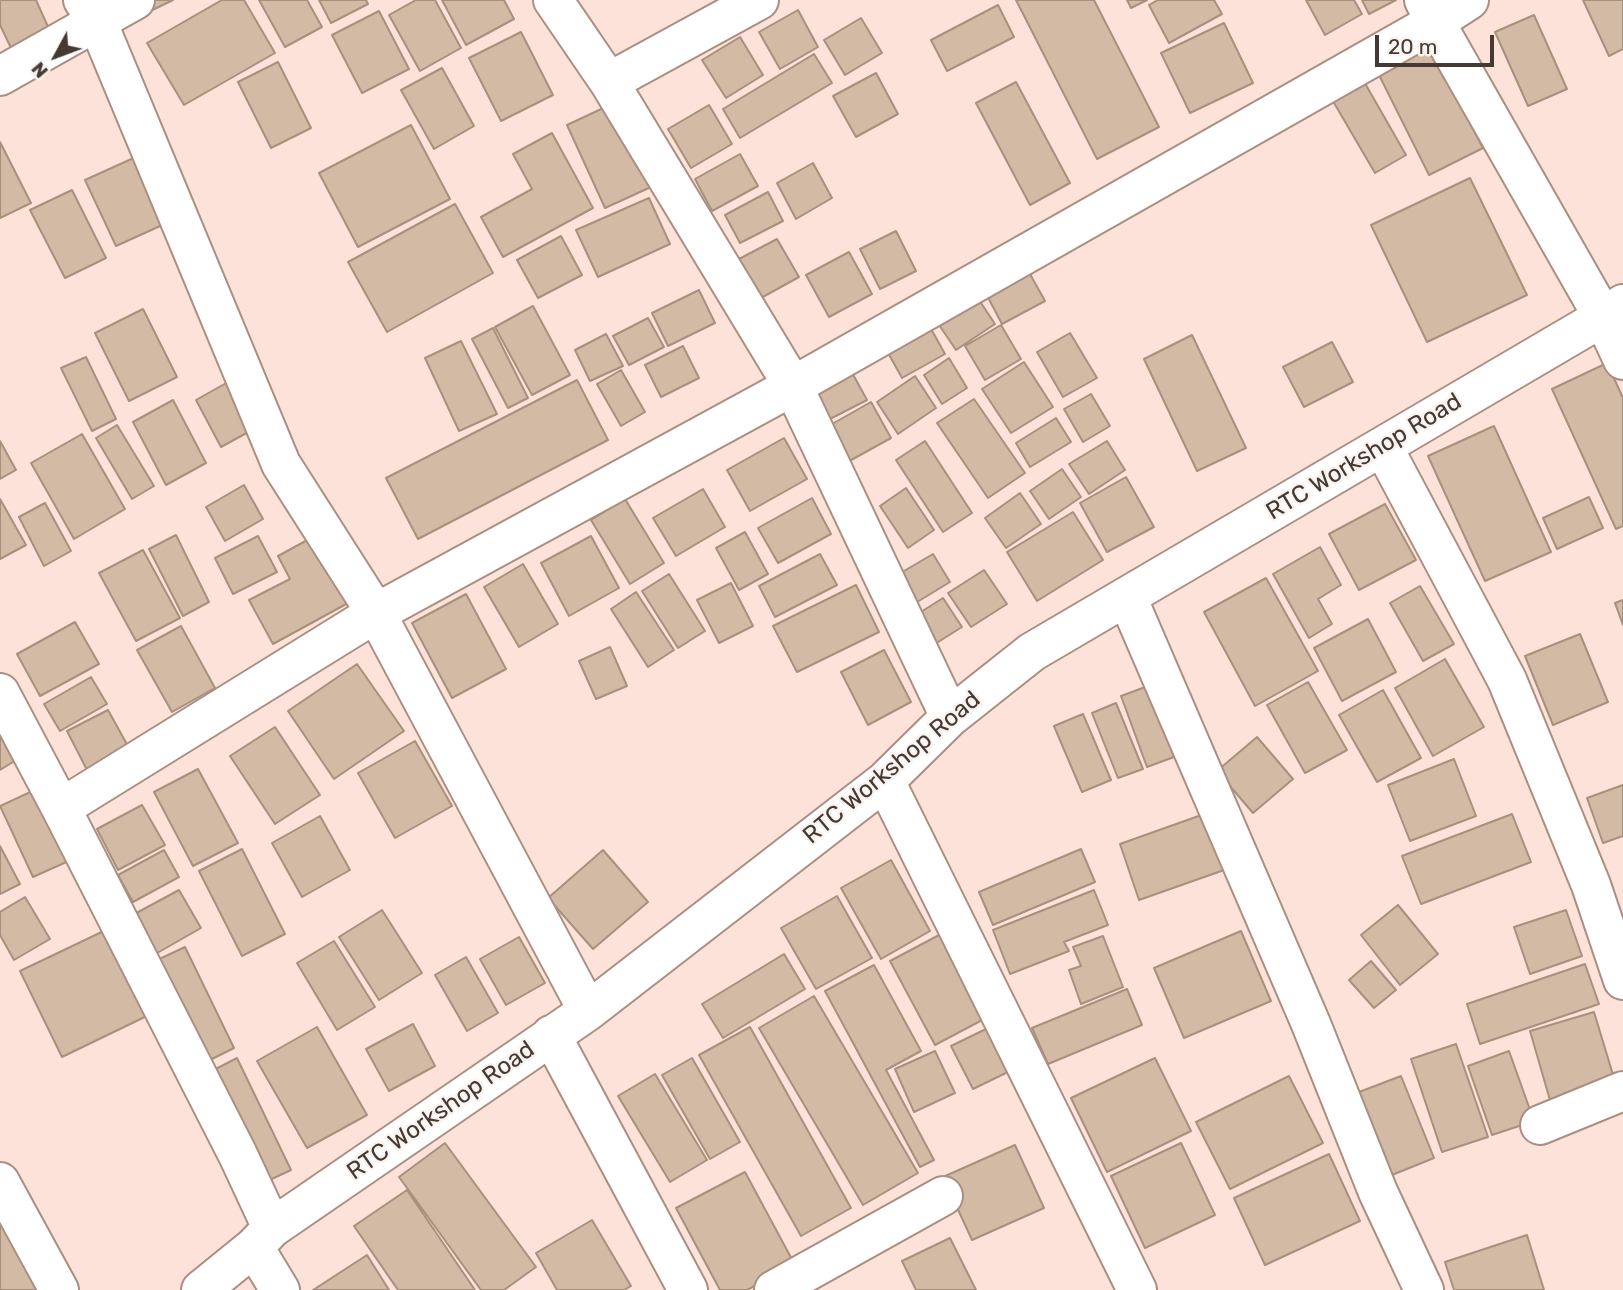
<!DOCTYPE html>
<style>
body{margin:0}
#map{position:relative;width:1623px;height:1290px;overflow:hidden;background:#fce2d8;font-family:Rubik,sans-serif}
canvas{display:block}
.north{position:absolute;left:21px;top:21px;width:70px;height:70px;-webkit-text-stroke:5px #faf4f1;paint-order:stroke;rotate:229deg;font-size:19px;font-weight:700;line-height:28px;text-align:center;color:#453933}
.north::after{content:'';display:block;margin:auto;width:24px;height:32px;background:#453933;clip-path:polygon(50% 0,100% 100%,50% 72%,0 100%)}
.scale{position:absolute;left:1375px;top:35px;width:119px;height:32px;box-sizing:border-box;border:4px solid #453933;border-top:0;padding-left:9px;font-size:21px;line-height:24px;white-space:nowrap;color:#453933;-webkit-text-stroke:5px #faf4f1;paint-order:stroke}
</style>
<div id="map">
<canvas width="1623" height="1290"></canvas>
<div class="north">N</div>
<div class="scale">20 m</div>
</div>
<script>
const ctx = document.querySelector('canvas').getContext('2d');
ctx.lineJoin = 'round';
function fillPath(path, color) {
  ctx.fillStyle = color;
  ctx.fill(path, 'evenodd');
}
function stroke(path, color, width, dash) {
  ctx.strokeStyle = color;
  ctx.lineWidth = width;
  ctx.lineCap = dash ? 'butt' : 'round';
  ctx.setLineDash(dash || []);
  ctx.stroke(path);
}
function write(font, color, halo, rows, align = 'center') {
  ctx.font = font + ' Rubik,sans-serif';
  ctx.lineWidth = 5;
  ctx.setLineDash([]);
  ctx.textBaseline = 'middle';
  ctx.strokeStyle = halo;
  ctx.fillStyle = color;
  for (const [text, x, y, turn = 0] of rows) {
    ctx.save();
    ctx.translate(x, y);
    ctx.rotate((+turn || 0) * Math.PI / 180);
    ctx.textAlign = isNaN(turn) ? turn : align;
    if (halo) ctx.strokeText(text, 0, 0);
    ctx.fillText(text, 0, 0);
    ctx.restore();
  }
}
const building = new Path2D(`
 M0,0H36L58,49L20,67L0,25Z
 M122,0H173L132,20Z
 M222,0H244L275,53L184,105L147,43Z
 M259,0H307L322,27L285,47Z
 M319,0H366L368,4L331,23Z
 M416,0H435L461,48L420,71L389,15Z
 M442,0H504L514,19L466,45Z
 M1016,0H1094L1159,127L1097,159Z
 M1127,0H1147L1131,8Z
 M1158,0H1214L1222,14L1169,43L1149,5Z
 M1306,0H1354L1362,14L1325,35Z
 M1362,0H1396L1369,14Z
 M1583,0H1623V49L1609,56Z
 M998,5L1014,37L947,71L931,40Z
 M798,10L818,47L780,69L759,32Z
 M379,11L409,69L362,93L332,35Z
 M1534,15L1567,89L1528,106L1495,32Z
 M861,18L882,53L845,75L824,40Z
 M1224,23L1253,83L1190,113L1161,53Z
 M521,32L553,95L501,121L469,58Z
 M740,37L763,75L726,98L702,60Z
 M1426,38L1483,148L1429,175L1374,65Z
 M814,54L832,83L740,138L723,109Z
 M278,62L311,128L271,148L238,82Z
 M442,68L474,126L434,149L401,90Z
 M876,73L898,114L856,137L833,96Z
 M1362,78L1406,155L1375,173L1330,96Z
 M1016,82L1070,183L1030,205L976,103Z
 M612,104L651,187L605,208L567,125Z
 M709,105L732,144L691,168L668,129Z
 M411,125L450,199L358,247L319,173Z
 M552,133L593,208L503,257L481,217L532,189L513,154Z
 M0,142L31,203L0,218Z
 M740,154L758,186L712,211L695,179Z
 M138,156L169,222L116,246L85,180Z
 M813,163L832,198L796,219L777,183Z
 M1470,178L1527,295L1427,342L1371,225Z
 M72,190L106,258L65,278L30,210Z
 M768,192L783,221L740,243L725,215Z
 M649,198L670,244L598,277L576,230Z
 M455,204L493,273L387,332L348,262Z
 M896,231L916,271L880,289L860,249Z
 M561,236L582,275L538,298L517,260Z
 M777,239L799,277L761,298L739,259Z
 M849,252L872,294L829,317L806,275Z
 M1025,265L1045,301L1002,324L983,288Z
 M699,290L715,323L668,346L652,313Z
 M975,294L995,324L956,350L935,319Z
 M533,306L570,375L532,395L495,327Z
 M143,309L177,377L129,401L95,333Z
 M648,318L664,347L629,365L613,336Z
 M925,318L945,354L902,378L882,342Z
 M1001,325L1021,359L985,380L965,346Z
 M493,328L528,398L508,408L472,339Z
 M1070,333L1097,378L1063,397L1037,352Z
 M606,334L623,366L590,381L575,350Z
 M1192,335L1246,448L1197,471L1144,359Z
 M461,341L497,414L459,431L425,358Z
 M1332,342L1353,382L1304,407L1283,367Z
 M683,346L699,378L661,397L645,365Z
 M86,357L116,419L92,431L61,368Z
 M949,358L967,388L942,404L924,375Z
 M1024,362L1053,407L1011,433L982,389Z
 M1607,363L1623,398V526L1616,529L1552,389Z
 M850,369L867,400L826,421L809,390Z
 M621,370L645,412L621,426L597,384Z
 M915,376L936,408L898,434L877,402Z
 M237,377L263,424L221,447L196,400Z
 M577,380L608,440L418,539L386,478Z
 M1091,394L1110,426L1083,442L1064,409Z
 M974,399L1025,473L988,498L937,423Z
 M173,400L206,463L166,485L133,422Z
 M871,402L891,438L844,464L825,428Z
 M1056,418L1071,442L1030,467L1016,443Z
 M117,425L154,486L132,499L96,438Z
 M1494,426L1551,552L1485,581L1428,456Z
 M82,434L125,509L74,539L31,463Z
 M784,438L807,479L750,511L727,470Z
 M0,441L16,470L0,479Z
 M925,441L972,513L943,532L896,460Z
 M1107,441L1125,470L1089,494L1069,464Z
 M1062,469L1081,497L1049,519L1030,491Z
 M1126,477L1154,527L1107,552L1080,503Z
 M244,485L263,519L225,541L206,507Z
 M906,488L934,530L908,548L880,506Z
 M703,489L725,527L676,556L653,518Z
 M1020,493L1041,524L1006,548L985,518Z
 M1589,497L1603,528L1557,549L1543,518Z
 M812,498L831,534L778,563L758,528Z
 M0,499L26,545L0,559Z
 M625,499L664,563L630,584L591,520Z
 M45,503L71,551L44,566L19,517Z
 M1385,504L1416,560L1359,590L1329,534Z
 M1073,512L1103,560L1037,601L1007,552Z
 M745,532L768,574L739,590L716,548Z
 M176,535L209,602L183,616L149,549Z
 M258,536L277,572L233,594L215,558Z
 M591,536L619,588L569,616L541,563Z
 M313,537L348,603L273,644L249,600L290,579L278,556Z
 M1320,547L1341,585L1318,599L1332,624L1309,638L1273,574Z
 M143,550L180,618L136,641L99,573Z
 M820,554L837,585L775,617L759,586Z
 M933,554L950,582L909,607L892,578Z
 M523,564L558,624L519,647L484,587Z
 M984,570L1007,604L971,627L948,593Z
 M669,574L705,631L678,648L642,591Z
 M1266,578L1318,671L1255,706L1204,612Z
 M731,583L753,626L719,643L697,600Z
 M856,585L879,632L797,672L773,626Z
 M1420,586L1454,644L1423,661L1390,603Z
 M636,592L674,650L648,667L611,609Z
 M466,594L506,669L452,698L412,623Z
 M943,598L962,627L935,644L916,615Z
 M1623,600V625L1615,603Z
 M1368,619L1396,672L1342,701L1314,648Z
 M75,622L99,664L40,696L17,654Z
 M181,626L215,688L172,712L137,650Z
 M1580,634L1608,702L1553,725L1525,656Z
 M610,647L627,686L596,699L579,661Z
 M884,650L911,702L868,725L841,672Z
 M1445,659L1484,727L1433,756L1395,688Z
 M357,664L404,731L334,779L288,711Z
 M91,677L107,704L60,731L44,704Z
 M1308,682L1347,750L1305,773L1267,705Z
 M1148,686L1174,757L1147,767L1121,696Z
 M1383,690L1421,758L1377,782L1339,715Z
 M1116,703L1143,769L1118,778L1092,713Z
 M108,710L129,748L87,770L67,731Z
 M1083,714L1111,780L1082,792L1054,726Z
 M275,727L320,795L275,824L230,756Z
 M0,729L18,759L0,770Z
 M1257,737L1293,779L1253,813L1217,771Z
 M415,741L452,806L395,838L358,773Z
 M1454,759L1476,816L1410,841L1388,785Z
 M198,769L238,843L193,866L154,792Z
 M1623,785V836L1603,843L1587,798Z
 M39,788L73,859L33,877L0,806Z
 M142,805L165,845L118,870L97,829Z
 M1207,813L1227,869L1139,900L1120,844Z
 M1512,814L1531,862L1421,904L1402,856Z
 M320,816L350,870L302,897L272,843Z
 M0,846L20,884L0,894Z
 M242,849L285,934L242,956L199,871Z
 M1081,849L1095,882L993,925L979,892Z
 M164,850L179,877L133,902L118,875Z
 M603,850L648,902L593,949L548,898Z
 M891,860L930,931L881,959L841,888Z
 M179,890L201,928L152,956L129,917Z
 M1094,890L1108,925L1064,942L1069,951L1010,974L993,930Z
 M837,896L872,958L816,989L781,928Z
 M25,897L50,939L14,960L0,935V912Z
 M1398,905L1438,954L1400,985L1361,935Z
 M382,910L422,973L379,1000L339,937Z
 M1566,910L1582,956L1530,974L1514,927Z
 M110,928L153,1013L62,1057L20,971Z
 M1241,931L1271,1001L1184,1038L1154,968Z
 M941,934L986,1018L935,1045L890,961Z
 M1103,936L1123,987L1081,1004L1069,970L1081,966L1073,947Z
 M519,937L545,983L506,1005L480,959Z
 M334,941L375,1007L337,1030L297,963Z
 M185,947L234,1048L200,1065L151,963Z
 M784,954L805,989L723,1038L702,1004Z
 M466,957L498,1013L467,1031L435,975Z
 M1371,961L1396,990L1374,1008L1349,980Z
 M1585,964L1599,1004L1480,1044L1467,1004Z
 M874,965L921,1051L886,1070L934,1160L920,1167L825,991Z
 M1127,989L1142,1025L1048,1064L1032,1028Z
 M814,996L918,1173L863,1205L759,1028Z
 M1594,1012L1617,1088L1552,1107L1530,1031Z
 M413,1024L435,1066L389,1091L366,1049Z
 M317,1027L367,1115L307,1148L257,1061Z
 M750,1027L851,1208L801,1236L699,1055Z
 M988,1028L1010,1071L973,1089L951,1046Z
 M1456,1044L1488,1137L1442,1152L1411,1059Z
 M935,1051L955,1093L914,1112L895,1069Z
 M1509,1051L1534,1121L1492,1135L1468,1066Z
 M237,1058L291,1170L259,1185L206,1074Z
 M692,1058L740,1142L710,1159L662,1075Z
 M1155,1058L1191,1131L1107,1172L1071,1098Z
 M655,1074L707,1160L670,1182L618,1096Z
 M1289,1076L1323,1143L1230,1189L1196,1122Z
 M1401,1076L1434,1158L1387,1177L1354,1094Z
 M445,1143L536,1267L504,1290H481L399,1177Z
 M1181,1143L1215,1215L1145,1248L1111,1176Z
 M1015,1145L1044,1208L972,1240L943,1177Z
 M1329,1154L1360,1221L1265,1265L1234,1198Z
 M745,1172L795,1265L747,1290H720L676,1208Z
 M407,1190L475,1290H398L354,1226Z
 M0,1201L52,1290H0Z
 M592,1220L631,1286L624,1290H557L536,1253Z
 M1527,1235L1544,1290H1454L1445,1262Z
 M950,1238L976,1290H916L902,1261Z
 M367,1255L389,1290H313Z`);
fillPath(building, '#d2baa5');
stroke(building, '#a7917c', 2);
const minor = new Path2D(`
 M83,0L97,21L281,464L376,613L588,1011
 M553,0L609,82L793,386L950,717
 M1424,0L1435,22L1603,317L1623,360
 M0,76L135,0
 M609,82L759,0
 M1383,447L1507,680L1591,885L1623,980
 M1127,597L1311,1024L1378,1192L1424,1290
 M0,693L61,808L238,1155L272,1228
 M885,781L1137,1290
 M61,808L376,613L793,386L1435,22L1469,0
 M551,1035L688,1290
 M1540,1125L1623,1091
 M0,1182L59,1290
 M254,1247L280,1290
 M201,1290L254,1247L272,1228L588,1011L885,781L950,717L1032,652L1603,317L1623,304
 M774,1290L943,1196`);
stroke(minor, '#ab8e82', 42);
stroke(minor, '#fff', 38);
write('24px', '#453933', '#faf4f1', [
 ["RTC Workshop Road",1364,457,-31],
 ["RTC Workshop Road",892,768,-40],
 ["RTC Workshop Road",441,1111,-35]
]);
</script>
